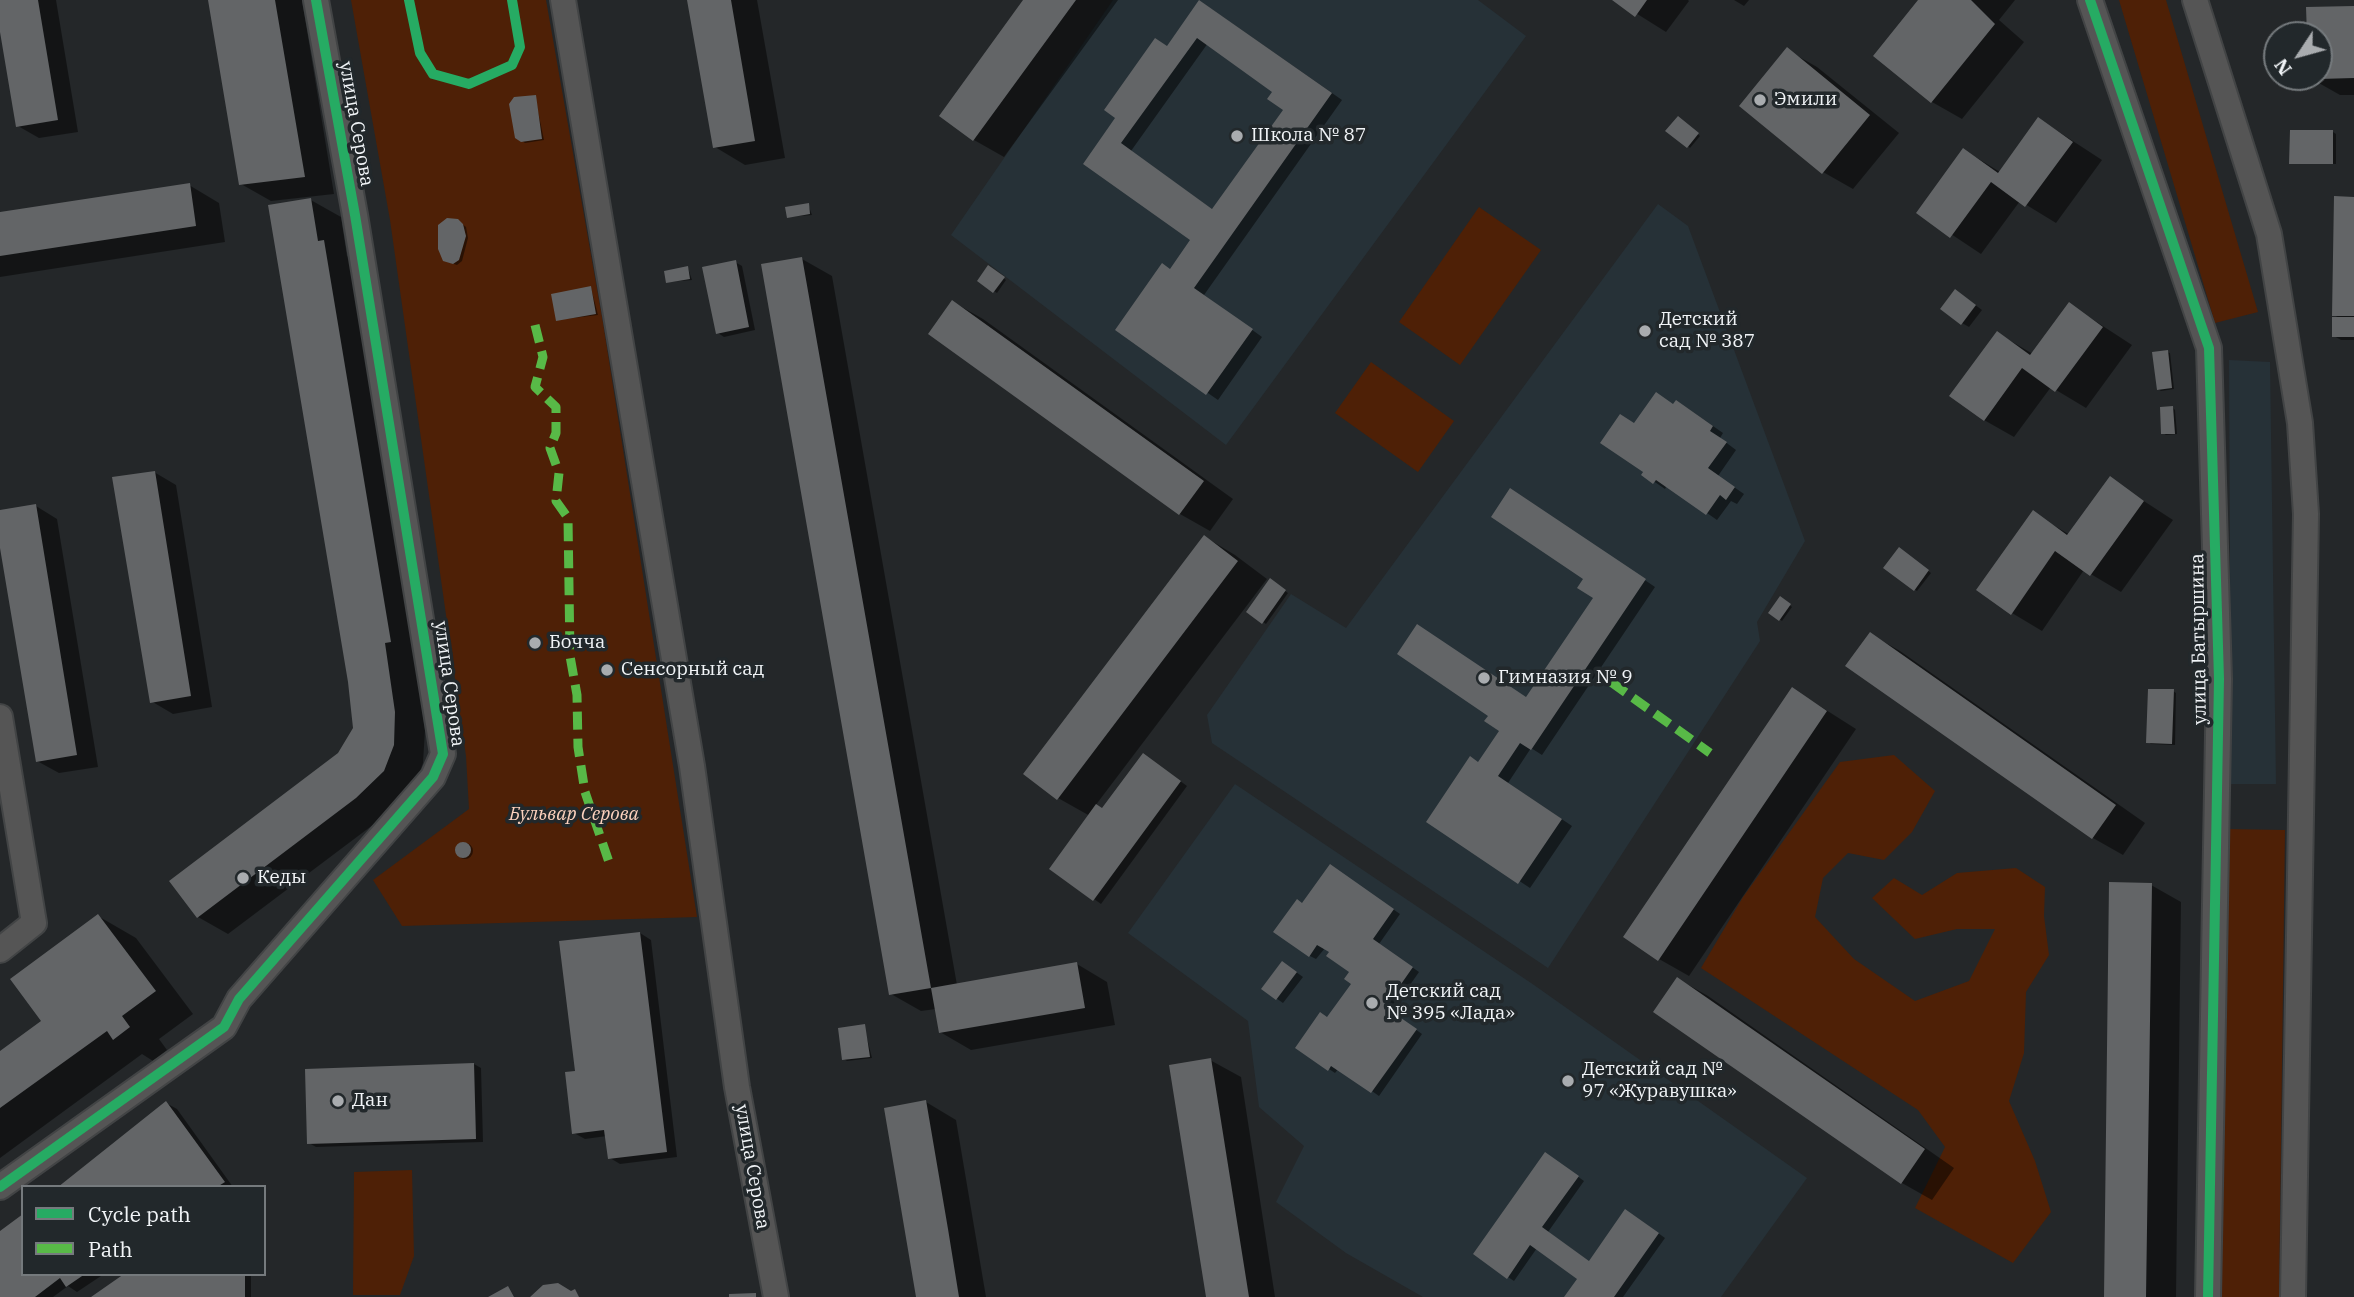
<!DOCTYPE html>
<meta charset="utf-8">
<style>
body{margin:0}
#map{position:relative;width:2354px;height:1297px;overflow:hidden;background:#242729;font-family:"IBM Plex Serif",serif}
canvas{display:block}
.legend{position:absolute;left:21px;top:1185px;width:245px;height:91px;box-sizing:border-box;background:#22282b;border:2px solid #757a7d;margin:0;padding:9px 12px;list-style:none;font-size:21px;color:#f1f4f7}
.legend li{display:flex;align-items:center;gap:14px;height:35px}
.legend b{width:35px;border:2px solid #757a7d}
.north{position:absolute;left:2263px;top:21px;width:70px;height:70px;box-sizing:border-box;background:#22282b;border:2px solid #757a7d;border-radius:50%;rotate:234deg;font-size:19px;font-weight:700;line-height:28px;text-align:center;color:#f1f4f7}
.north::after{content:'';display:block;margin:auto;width:24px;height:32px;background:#a9acaf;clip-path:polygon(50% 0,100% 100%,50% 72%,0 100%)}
</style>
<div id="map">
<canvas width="2354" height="1297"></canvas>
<ul class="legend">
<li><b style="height:9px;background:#26ab63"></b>Cycle path</li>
<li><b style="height:9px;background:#58b947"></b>Path</li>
</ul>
<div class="north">N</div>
</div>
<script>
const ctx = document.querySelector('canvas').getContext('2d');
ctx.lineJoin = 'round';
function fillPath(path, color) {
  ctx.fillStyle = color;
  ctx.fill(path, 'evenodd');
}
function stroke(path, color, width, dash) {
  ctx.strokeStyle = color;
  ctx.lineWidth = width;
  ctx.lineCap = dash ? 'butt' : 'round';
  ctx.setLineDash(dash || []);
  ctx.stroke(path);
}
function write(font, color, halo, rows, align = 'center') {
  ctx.font = font + ' "IBM Plex Serif",serif';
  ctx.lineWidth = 7;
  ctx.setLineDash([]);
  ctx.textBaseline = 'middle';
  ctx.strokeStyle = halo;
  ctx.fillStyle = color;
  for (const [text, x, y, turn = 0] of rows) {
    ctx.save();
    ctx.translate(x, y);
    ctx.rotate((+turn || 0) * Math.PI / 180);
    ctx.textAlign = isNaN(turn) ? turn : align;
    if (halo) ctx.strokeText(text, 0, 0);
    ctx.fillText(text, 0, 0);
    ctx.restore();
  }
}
fillPath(new Path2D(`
 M1113,0H1478L1526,36L1226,445L951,235Z
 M1658,204L1688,226L1805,541L1757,622L1760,641L1548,968L1212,743L1207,715L1291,594L1346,628Z
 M2229,360L2270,362L2276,784H2231Z
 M1235,784L1534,985L1807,1178L1721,1297H1423L1346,1253L1276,1202L1304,1146L1259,1107L1248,1021L1128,933Z`), '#263137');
fillPath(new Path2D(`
 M351,0H546L603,323L697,917L402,926L373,880L469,809L466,756L390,220Z
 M2119,0H2166L2258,312L2215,323Z
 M1479,207L1541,250L1460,365L1399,322Z
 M1371,362L1454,421L1418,472L1335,413Z
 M1894,755L1935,791L1912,832L1884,860L1848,853L1823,878L1815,917L1854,959L1915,1001L1969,981L1995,929H1957L1915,939L1872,898L1894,878L1922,895L1957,873L2016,868L2045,887L2044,916L2049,955L2026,992L2024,1053L2009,1101L2035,1161L2051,1212L2013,1263L1915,1208L1945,1147L1918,1110L1701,968L1743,897L1840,762Z
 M2224,829L2285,830L2279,1297H2219Z
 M412,1170L414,1256L400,1295H353L354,1172Z`), '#4e2006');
fillPath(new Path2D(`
 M0,0H56L78,132L39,138L18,126L0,22Z
 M210,0H302L334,194L271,201L241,184Z
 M689,0H757L785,158L745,165L715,147Z
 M1025,0H1118L1004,157L974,140Z
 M1615,0H1688L1689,1L1666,32Z
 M1734,0H1749L1744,6Z
 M1920,0H2015L1999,20L2024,42L1962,119L1932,102L1875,56Z
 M1200,1L1342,100L1204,295L1262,337L1218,400L1117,330L1171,270L1192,240L1085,164ZM1208,43L1275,92L1285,110L1213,210L1131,151Z
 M2354,8V95H2340L2310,78L2319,77V35H2309Z
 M1787,50L1817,67L1899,133L1853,189L1823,172Z
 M535,97L544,140L525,143L517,137Z
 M2039,119L2102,160L2056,223L2020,201L1981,254L1918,212L1964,150L2000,172Z
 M1681,120L1700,136L1690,148L1688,146Z
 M2333,132L2336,134V164L2291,163Z
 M189,185L219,203L225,242L0,277V214Z
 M2354,198V340H2341L2334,336L2341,319L2334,315Z
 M309,199L341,217L347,256L354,260L421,659L415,660L425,730L423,763L414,788L386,815L228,934L198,917L339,754L354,728Z
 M808,204L812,215L788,217Z
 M461,223L466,227L468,238L462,261L457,265L448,262Z
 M802,259L832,276L957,985L1077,964L1107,982L1115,1025L971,1050L940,1032L936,1009L921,1011L891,994Z
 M735,262L742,266L755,330L724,337L718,333Z
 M688,268L692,280L668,282Z
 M989,268L1006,280L997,293L979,281Z
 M591,288L598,315L557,320Z
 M1962,295L1982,310L1969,327L1962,323Z
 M953,302L983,319L1233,499L1210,531L1180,514L930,334Z
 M2069,304L2132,345L2086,408L2051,387L2014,437L1984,420L1997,333L2033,354Z
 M2167,352L2170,353L2174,389L2161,391L2158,389Z
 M1674,405L1687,408L1723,433L1720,438L1736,450L1718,476L1744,494L1737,504L1731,501L1717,520L1667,485L1665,489L1643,474L1635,425Z
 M2173,408L2175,410L2177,434L2166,435L2163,433Z
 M154,472L176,485L212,707L173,714L151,701Z
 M2110,479L2173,520L2121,592L2084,570L2042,631L2012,613L2033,513L2070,535Z
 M1521,496L1655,587L1542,755L1531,748L1508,783L1572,826L1530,888L1429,821L1479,763L1527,699L1595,598L1585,579Z
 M36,506L57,519L98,767L59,773L37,761L0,536V512Z
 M1205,537L1235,555L1267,579L1095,806L1103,810L1150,759L1187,786L1101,904L1051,868L1090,816L1058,798Z
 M1899,550L1931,573L1917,591L1886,568Z
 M1270,581L1288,593L1266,624L1248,611Z
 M1781,599L1792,607L1782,621L1771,613Z
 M1870,634L1900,651L2145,823L2123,855L2093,838Z
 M1793,689L1856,729L1689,976L1659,959Z
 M2173,691L2176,693L2175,745L2151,744L2148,742Z
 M457 851a8 8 0 1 1 16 0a8 8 0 1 1-16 0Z
 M1337,870L1400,914L1379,944L1419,972L1391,1012L1422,1034L1379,1096L1339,1068L1335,1073L1329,1069L1353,983L1352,972L1325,948L1316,959L1310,956L1303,905Z
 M2151,885L2181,902L2176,1297H2106Z
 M98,916L136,938L193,1014L159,1039L167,1050L153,1061L142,1054L0,1158V1053L44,1021Z
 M640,933L651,940L677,1157L620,1164L610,1158L607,1136L585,1139L574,1133L577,1072Z
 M1289,967L1303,977L1283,1003L1263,989Z
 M1678,979L1708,996L1954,1168L1932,1200L1902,1183L1655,1011Z
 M864,1026L872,1058L847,1061L844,1059Z
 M1210,1060L1241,1077L1275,1297H1207Z
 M474,1064L481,1068L483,1142L316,1147L309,1143Z
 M926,1102L956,1120L986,1297H918Z
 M166,1103L177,1109L233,1187H60Z
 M1552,1158L1584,1181L1548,1232L1590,1262L1633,1215L1665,1238L1623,1297H1567L1580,1279L1537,1248L1514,1281L1508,1277Z
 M0,1233L23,1274H104L77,1292L68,1286L53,1297H0Z
 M127,1274H251V1297H94Z`), '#0007');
fillPath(new Path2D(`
 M0,0H38L58,120L16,127L0,32Z
 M208,0H275L305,177L239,185Z
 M687,0H731L755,141L713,148Z
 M1023,0H1076L973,141L939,116Z
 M1199,0L1332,93L1194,288L1253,329L1206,395L1115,330L1162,263L1170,269L1190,240L1083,164L1115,118L1104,110L1155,38L1167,46ZM1197,38L1272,92L1267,99L1283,110L1212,209L1121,143Z
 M1612,0H1647L1635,17Z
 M1918,0H1971L1995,24L1931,103L1873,56Z
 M2354,6V78L2319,79V35H2307L2306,7Z
 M1787,47L1870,115L1822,174L1739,106Z
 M536,95L542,139L521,142L515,138L509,104L514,97Z
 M1678,116L1699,133L1687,148L1665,131Z
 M2038,117L2073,142L2025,207L1991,182L1950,238L1916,213L1963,148L1998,173Z
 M2290,130H2333V164H2289Z
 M190,183L196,226L0,256V212Z
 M2334,196L2354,197V316H2332Z
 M311,198L318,241L324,240L391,642L385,643L395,712L394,745L384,771L356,798L197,918L169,881L338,753L353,728L348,682L268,205Z
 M809,203L810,214L787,218L785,207Z
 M447,218L458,219L463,224L466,236L459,260L453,264L443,261L438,249V225Z
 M802,257L931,988L889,995L761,264Z
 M736,260L749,327L716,334L702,267Z
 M988,265L1005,277L993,293L977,281Z
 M688,266L690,279L666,283L664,271Z
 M591,286L596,314L556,321L551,294Z
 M1955,289L1976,305L1961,325L1940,309Z
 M952,300L1204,481L1179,515L928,334Z
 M2069,302L2103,327L2055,392L2022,368L1984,421L1949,396L1997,331L2030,355Z
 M2332,317H2354V337H2332Z
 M2168,350L2172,388L2157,390L2152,352Z
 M1656,392L1673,404L1676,400L1713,426L1710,431L1727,442L1708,468L1735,487L1726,500L1720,495L1706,515L1656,480L1653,484L1641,475L1643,472L1600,443L1620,414L1634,423Z
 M2173,406L2175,434H2161L2160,407Z
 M155,471L191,696L150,703L112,477Z
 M2110,476L2144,501L2090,576L2055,551L2011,615L1976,590L2033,510L2067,535Z
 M1510,488L1646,579L1531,750L1520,743L1498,776L1562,819L1518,884L1426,822L1470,756L1478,762L1499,731L1484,721L1488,716L1397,654L1417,624L1526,697L1593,598L1577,588L1583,579L1491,517Z
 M36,504L77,755L36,762L0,548V510Z
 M1204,535L1238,561L1057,800L1023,774Z
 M1899,547L1929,570L1914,591L1883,568Z
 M1270,578L1286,590L1262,624L1246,612Z
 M1780,596L1791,604L1779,621L1768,613Z
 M1870,632L2116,805L2092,839L1845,666Z
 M1792,687L1827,711L1658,961L1623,937Z
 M2148,689H2174L2172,744L2146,743Z
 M1143,753L1181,781L1093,901L1049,869L1096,804L1102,808Z
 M455 850a8 8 0 1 1 16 0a8 8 0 1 1-16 0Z
 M1330,864L1394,909L1373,939L1413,967L1385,1007L1417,1029L1371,1093L1331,1066L1328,1071L1295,1048L1320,1012L1327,1017L1351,984L1344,979L1349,972L1326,956L1329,952L1317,945L1309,957L1273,932L1297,899L1302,903Z
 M2109,882L2152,883L2146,1297H2104Z
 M98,914L156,991L122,1016L130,1027L113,1040L107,1031L0,1108V1051L41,1021L10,979Z
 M640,932L667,1152L608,1159L604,1130L572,1134L565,1072L575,1071L559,941Z
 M1282,961L1297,972L1276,1000L1261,989Z
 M1077,962L1085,1008L939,1033L931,988Z
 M1677,977L1925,1149L1901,1184L1653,1012Z
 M865,1024L870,1057L842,1060L838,1028Z
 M1211,1058L1242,1253L1249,1297H1206L1169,1065Z
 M474,1063L476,1139L307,1144L305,1069Z
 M926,1100L948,1229L959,1297H916L884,1108Z
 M166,1101L225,1182L217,1187H58Z
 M1545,1152L1579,1176L1542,1227L1589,1261L1625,1209L1659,1233L1614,1297H1564L1577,1279L1530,1245L1507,1279L1473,1254Z
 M23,1214V1274H85L66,1287L60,1278L35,1297H0V1231Z
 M124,1274H245V1297H91Z
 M558,1283L571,1291L575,1289L579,1297H530L543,1285Z
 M508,1286L514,1297H488Z
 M756,1293V1297H729V1294Z`), '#636567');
const minor = new Path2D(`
 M563,0L692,766L737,1087L776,1297
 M2090,0L2209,348L2219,679L2208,1297
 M2195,0L2269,234L2300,423L2306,514L2293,1297
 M0,717L34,923L0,950
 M0,1187L224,1027L239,999L433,777L443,754L355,215L316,0`);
stroke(minor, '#424445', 28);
stroke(minor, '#555', 24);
stroke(new Path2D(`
 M535,325L543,357L535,387L556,407V433L550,448L559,473L556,501L568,518L570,656L577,695L578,747L585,792L609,862
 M1611,682L1710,753`), '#58b947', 9, [18, 9]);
stroke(new Path2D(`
 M409,0L420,53L433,74L469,84L512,65L520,47L512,0
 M2090,0L2209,348L2219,679L2208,1297
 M0,1187L224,1027L239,999L433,777L443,754L355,215L316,0`), '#26ab63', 10);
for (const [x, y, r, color] of [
 [1760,100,7,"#a9acaf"],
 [1237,136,7,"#a9acaf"],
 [1645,331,7,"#a9acaf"],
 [535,643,7,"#a9acaf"],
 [607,670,7,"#a9acaf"],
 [1484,678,7,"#a9acaf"],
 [243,878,7,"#a9acaf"],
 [1372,1003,7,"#a9acaf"],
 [1568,1081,7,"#a9acaf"],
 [338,1101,7,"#a9acaf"]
]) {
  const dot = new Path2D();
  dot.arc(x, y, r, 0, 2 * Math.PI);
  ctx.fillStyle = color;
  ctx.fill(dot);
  stroke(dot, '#22282b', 2.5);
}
write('19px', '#f1f4f7', '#22282b', [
 ["Эмили",1774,100],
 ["Школа № 87",1251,136],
 ["Детский",1659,320],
 ["сад № 387",1659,342],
 ["Бочча",549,643],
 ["Сенсорный сад",621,670],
 ["Гимназия № 9",1498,678],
 ["Кеды",257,878],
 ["Детский сад",1386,992],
 ["№ 395 «Лада»",1386,1014],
 ["Детский сад №",1582,1070],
 ["97 «Журавушка»",1582,1092],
 ["Дан",352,1101]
], 'left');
write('19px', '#f1f4f7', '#22282b', [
 ["улица Серова",356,124,80],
 ["улица Батыршина",2199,639,-91],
 ["улица Серова",449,684,82],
 ["улица Серова",752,1167,80]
]);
write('italic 19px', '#fdd2be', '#22282b', [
 ["Бульвар Серова",574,815]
]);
</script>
